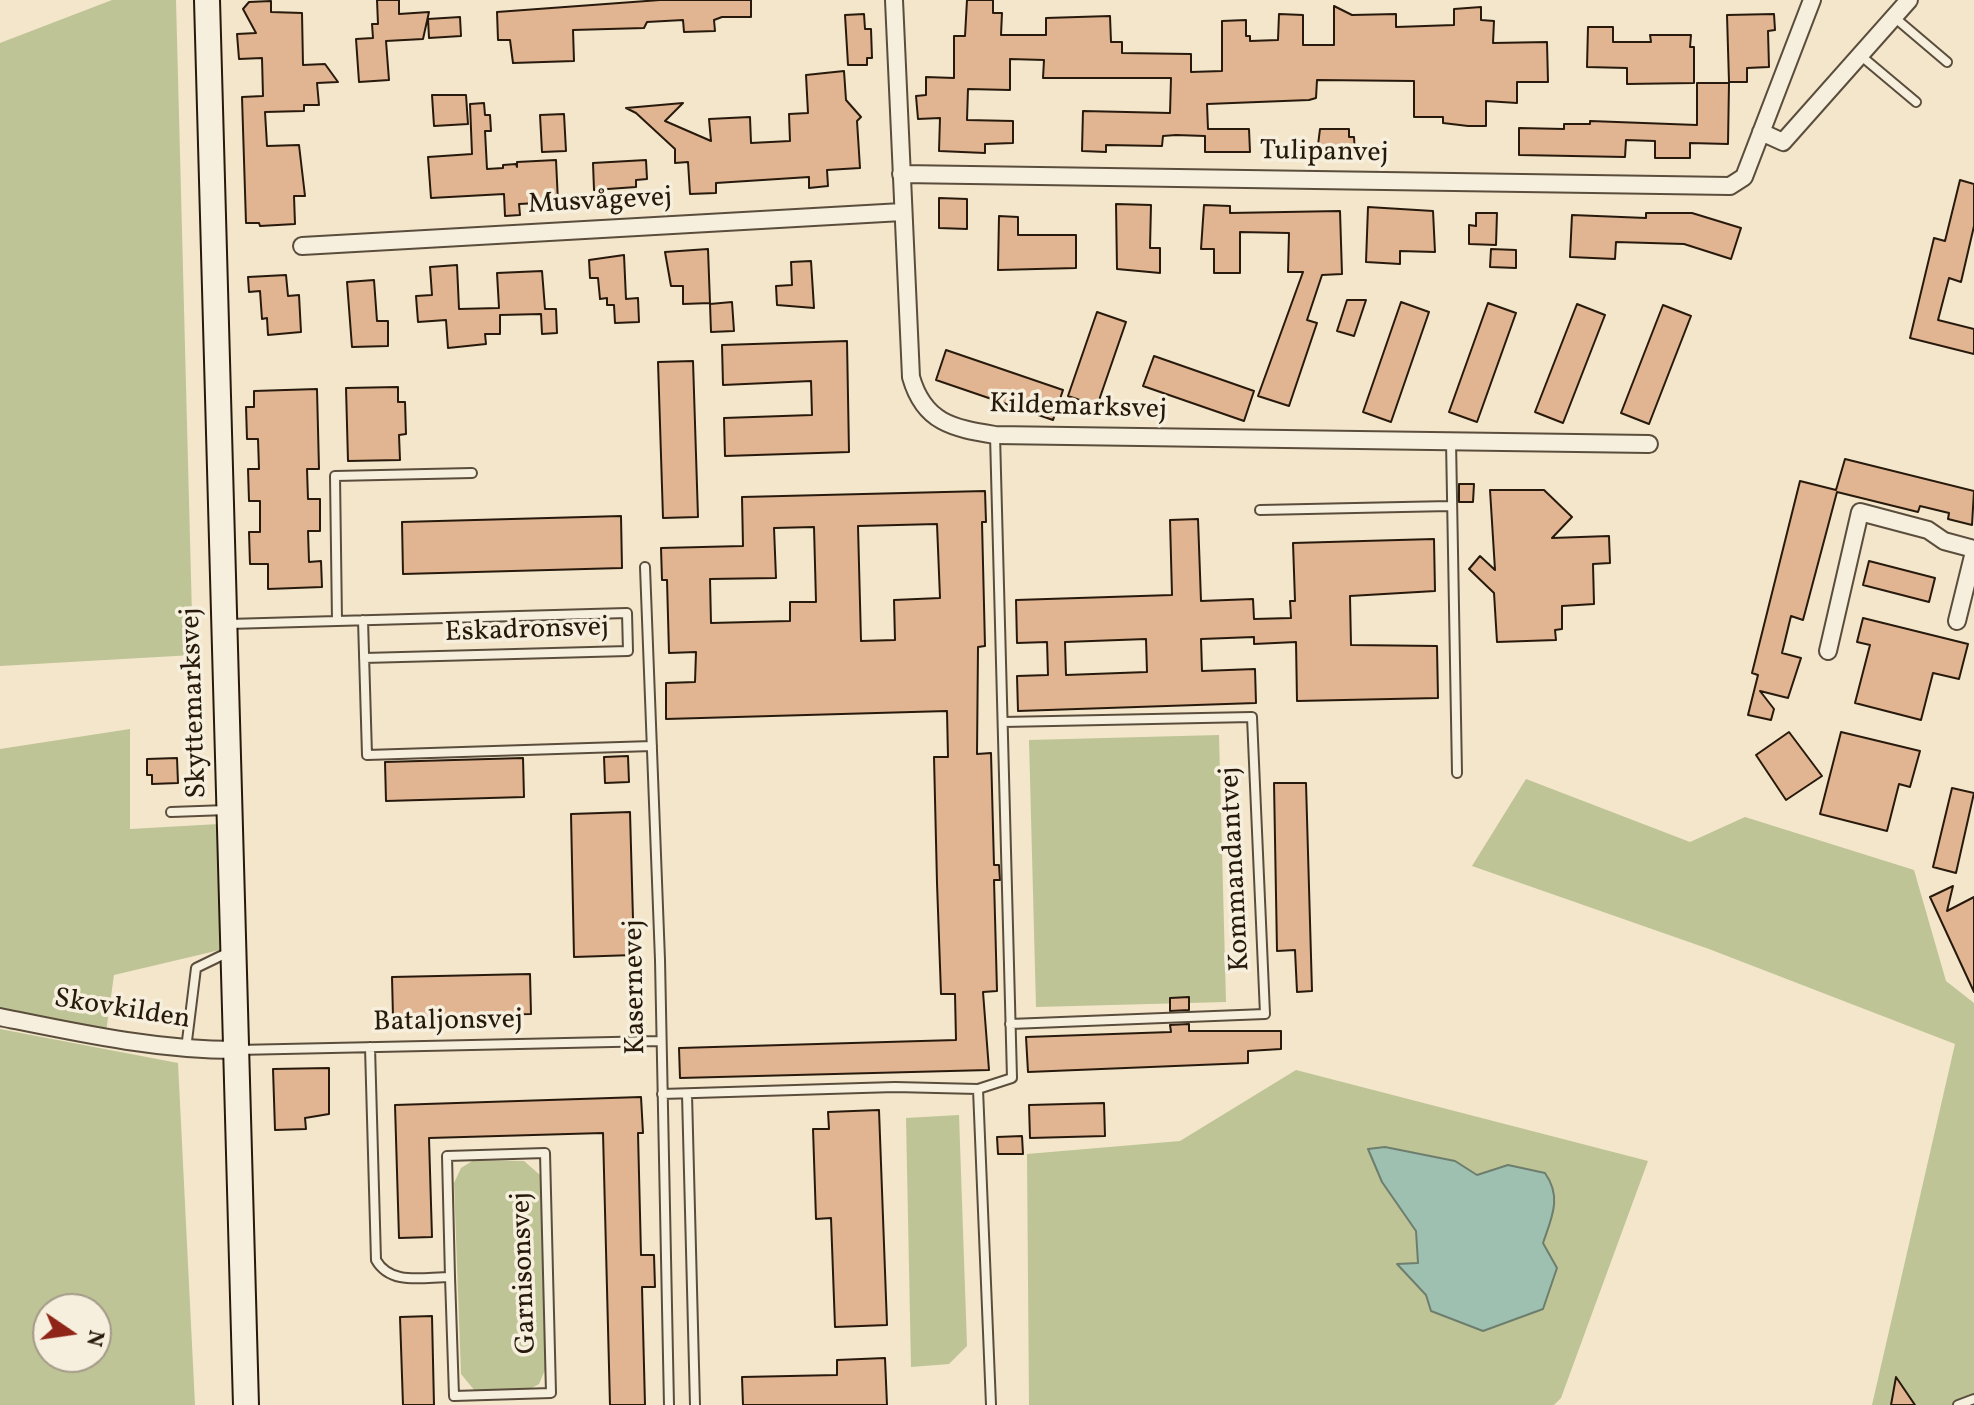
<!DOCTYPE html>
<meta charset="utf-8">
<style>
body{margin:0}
#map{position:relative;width:1974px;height:1405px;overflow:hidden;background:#f3e6cb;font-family:Vollkorn,serif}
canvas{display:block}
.north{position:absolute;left:32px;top:1293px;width:80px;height:80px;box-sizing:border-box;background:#f7efdd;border:2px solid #a49a89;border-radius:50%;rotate:103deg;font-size:22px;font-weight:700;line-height:32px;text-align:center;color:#271a0c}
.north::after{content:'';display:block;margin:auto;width:28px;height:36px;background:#8f2418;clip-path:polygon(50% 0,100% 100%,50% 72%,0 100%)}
</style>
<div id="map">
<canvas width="1974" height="1405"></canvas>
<div class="north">N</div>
</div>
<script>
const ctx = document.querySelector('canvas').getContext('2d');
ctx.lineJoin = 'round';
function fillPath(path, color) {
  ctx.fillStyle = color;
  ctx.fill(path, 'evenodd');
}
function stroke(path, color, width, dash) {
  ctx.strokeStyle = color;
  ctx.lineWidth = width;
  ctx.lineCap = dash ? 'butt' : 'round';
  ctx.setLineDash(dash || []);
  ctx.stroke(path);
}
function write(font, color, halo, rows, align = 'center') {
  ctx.font = font + ' Vollkorn,serif';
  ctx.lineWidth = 7;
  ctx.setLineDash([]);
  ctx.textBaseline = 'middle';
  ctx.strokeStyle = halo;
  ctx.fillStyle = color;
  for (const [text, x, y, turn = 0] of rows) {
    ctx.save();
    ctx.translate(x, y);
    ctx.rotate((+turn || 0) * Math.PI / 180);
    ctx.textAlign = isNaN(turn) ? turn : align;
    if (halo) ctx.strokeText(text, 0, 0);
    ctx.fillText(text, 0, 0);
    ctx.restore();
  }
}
fillPath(new Path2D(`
 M112,0H176L193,655L0,666V43Z
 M130,729V829L219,824L224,949L114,975L106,1032L0,1008V749Z
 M1219,735L1226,1002L1036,1007L1029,740Z
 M1526,779L1690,842L1745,817L1914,870L1946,981L1974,1003V1405H1872L1955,1044L1709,949L1472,866Z
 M0,1029L178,1063L195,1405H0ZM48,1309H96V1357H48Z
 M1296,1070L1648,1161L1561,1398L1554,1405H1029L1027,1154L1180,1141Z
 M959,1115L967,1346L949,1364L911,1367L906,1118Z
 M474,1160L524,1161L540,1175L545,1370L539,1384L530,1389L475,1391L461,1374L454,1183L461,1168Z`), '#bec495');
const water = new Path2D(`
 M1385,1147L1455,1161L1477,1175L1508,1165L1545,1173C1562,1197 1552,1217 1543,1243L1557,1268L1543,1309L1483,1331L1431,1311L1426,1295L1397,1264L1418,1263L1416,1231L1382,1182L1368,1149Z`);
fillPath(water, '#9dc0b0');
stroke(water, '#6e7e6e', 2);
const building = new Path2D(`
 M377,0H399V14L429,12L423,39L386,41L389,80L359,82L356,39L373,38L372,24H378Z
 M660,0H751V17H722L714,20L715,31L684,32L683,20L647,22L644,28L573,30L574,61L513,63L510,40H498L497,12Z
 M967,0H993V13H1002L1001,35H1046V18L1110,16L1111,42H1122V53L1191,54V72L1222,71V21L1246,20V36H1250V41L1278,40L1279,14L1303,15V45H1334V6L1352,15L1396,14V27L1454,25V9L1481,7V20L1494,21L1493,43L1547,42L1548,82H1517V103L1486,101V126H1468L1443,123V117H1414V81L1317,80L1316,98L1309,100L1207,104L1208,129H1249L1250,152H1205V136L1176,135L1163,136L1162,146L1106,145V152L1082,151L1083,111L1170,113L1171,78H1043L1044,60L1010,59V90L968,89L967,120L1013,121V143L985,144V153L939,151L940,118L918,119L916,96L926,95V77L954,78V36H965Z
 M271,1V12L302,13L303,65L325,64L338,82L317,83L319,105H304V111L265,112L267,146L299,145L305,196H294L295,224L260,226L259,223H246L242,97L263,96L262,58L239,59L237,34L256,33L243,9L249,2Z
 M864,14L865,29H871L872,58H867V65H848L845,15Z
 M1774,14L1775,30L1768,31L1769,67L1747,68V82H1729L1727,15Z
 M460,17L461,36L429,38L428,19Z
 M1588,27H1613V42H1651L1650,35H1691L1690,47H1694V83L1627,84V68L1587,67Z
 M844,71L846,100L861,117L857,121L860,168L827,170L828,186L809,188V177L716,183V193L690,194L688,162L675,163V149L636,113L626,108L683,103L665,121L711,141L709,119L750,117L751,143L790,141L789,114L808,113L806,75Z
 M1697,83H1729L1728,144L1690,143V158H1655V141L1626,140L1625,157L1519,155V128L1564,129V124H1590V121L1697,125Z
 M432,95H466L468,124L434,126Z
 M484,103L485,115H490L491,131H485L487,169L503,168V165L516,164L517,167V162L556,160L558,202L519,204L520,215L505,216L504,194L431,198L428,157L472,154L470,104Z
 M564,114L566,151L542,152L540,115Z
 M1320,129H1349V137H1354L1355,153H1317Z
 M646,160L647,179L636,180V187L594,190L593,163Z
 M1960,180L1974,184V226L1961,282L1949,278L1938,320L1974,329V354L1910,338L1934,238L1945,241Z
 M939,198L967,199V229L939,228Z
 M1116,204L1151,205L1150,248H1160V273L1117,269Z
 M1204,205L1230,206V213L1340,211L1342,274L1322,275L1307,320L1317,323L1289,406L1258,396L1303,272H1288L1289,233L1240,232V273H1214V249H1201Z
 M1368,207L1433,211L1435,252L1400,251V264L1366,262Z
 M1476,213H1497L1496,245L1469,244V225L1476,226Z
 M1646,213H1692L1741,228L1731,259L1684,244L1616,242L1615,259L1570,257L1572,215L1646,218Z
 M999,216L1018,217V235H1076V268L998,270Z
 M708,249L710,303L683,304V286H671L665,252Z
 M1491,249L1516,250V268L1490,267Z
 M624,255L626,299L638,298L639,322L615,323L614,305H607V298L600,299L598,278H590L589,260Z
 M811,261L814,308L777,305L776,286L792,285L791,262Z
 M457,265L459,309L499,308L497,273L542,271L545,309H556L557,333L542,334L541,314L500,315V334H485L486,344L448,348L446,320L418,322L416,296L432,295L430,267Z
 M286,275L288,296L299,295L301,332L268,335L267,318L262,319L260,291L249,292L248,277Z
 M374,280L377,321H388V346L352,347L347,282Z
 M1347,300H1366L1354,336L1337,331Z
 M732,302L734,331L711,332L710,304Z
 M1401,302L1429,312L1391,422L1363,412Z
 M1488,303L1516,313L1477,422L1449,412Z
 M1577,304L1605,315L1563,423L1535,412Z
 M1663,305L1691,316L1649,424L1621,413Z
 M1097,312L1126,322L1097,406L1068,396Z
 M847,341L849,452L725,456L724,418L812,415L811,381L723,385L722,345Z
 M946,350L1063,390L1053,420L936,380Z
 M1154,356L1254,391L1244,421L1143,386Z
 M693,361L698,517L663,518L658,362Z
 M398,387V402H405L406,434L399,435L400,460L348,461L346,388Z
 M317,389L319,469H307L308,499H320V531H308L309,562L321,561L322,587L268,589V564H250L249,532H260V501H249L248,469H259L258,439H247L246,407H254V391Z
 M1845,459L1974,491L1972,525L1948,519L1949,513L1920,506L1918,512L1837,492L1803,620L1791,616L1782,653L1801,658L1788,698L1760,691L1774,709L1771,720L1748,715L1758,675L1752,673L1800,481L1836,490Z
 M1459,484H1474L1473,502H1459Z
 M1490,490H1544L1572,517L1552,538L1609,536L1610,563L1593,564L1594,604L1562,606V629L1555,630L1556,640L1497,642L1494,593L1469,569L1480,556L1495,570Z
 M985,491L986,522H982L985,646L978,647L977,754L991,753L994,865H999L1000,880H994L997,991L983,992L989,1070L680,1078L679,1048L956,1040L955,994H941L937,883L934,757H948L947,711L666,719V683L695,682L696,652L669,653L667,580H662L661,548L743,546L742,497ZM937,524L940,598L894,600L895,640L861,641L858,526ZM814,527L816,602H790V621L711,623L710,579L776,578L774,528Z
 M621,516L622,568L403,574L402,522Z
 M1198,519L1201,601L1253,599L1254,619L1291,618L1290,601H1295L1293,543L1434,539L1435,591L1350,596L1351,645L1437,646L1438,698L1297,701L1296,642L1254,644V637L1201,639L1202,671L1255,669L1256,703L1018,711L1017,676L1048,675L1047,642L1017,643L1016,600L1172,595L1170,520ZM1146,639L1147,672L1066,675L1065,642Z
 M1869,561L1935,578L1929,602L1863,585Z
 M1863,618L1968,644L1959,679L1933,673L1921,720L1855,703L1870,645L1857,642Z
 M1789,732L1822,776L1786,800L1756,755Z
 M1841,732L1920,751L1910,787L1899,784L1887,831L1820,814Z
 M628,756L629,782L605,783L604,757Z
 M177,758L178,783L152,784V775H147V759Z
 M523,758L524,797L386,801L385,762Z
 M1274,783H1306L1312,991L1297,992L1295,950L1277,951Z
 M1952,788L1974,793L1956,873L1933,867Z
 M630,812L634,955L574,957L571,814Z
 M1953,886L1947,911L1974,897V992L1930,897Z
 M530,974L531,1014L393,1017L392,977Z
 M1189,997V1010L1170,1011V998Z
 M1189,1024V1031H1281V1049L1248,1051V1063L1028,1072L1026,1037L1171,1032L1170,1025Z
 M329,1068V1114L305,1118L306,1129L275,1130L273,1069Z
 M641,1097L643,1133H638L641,1255H654L655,1287H642L645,1405H610L603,1133L429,1138L432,1237L399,1238L395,1105Z
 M1104,1103L1105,1136L1030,1138L1029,1105Z
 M879,1110L887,1325L835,1327L831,1218L816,1219L813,1129H829L828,1112Z
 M1022,1136L1023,1154H998L997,1137Z
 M432,1316L434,1405H403L400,1317Z
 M885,1358L887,1405H743L742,1377L837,1375V1360Z
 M1896,1377L1915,1405H1891Z`);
fillPath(building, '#e1b492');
stroke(building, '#271a0c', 2);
const lane = new Path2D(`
 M1894,17L1947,62
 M1860,55L1916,102
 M1451,441L1457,773
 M1260,510L1450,506
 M645,567L660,960L669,1405
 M363,620L367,755L652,746
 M337,621L335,476L472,473
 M228,624L627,613L628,651L364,658
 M1003,722L1252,717L1265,1014L1010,1024
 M171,812L227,810
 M370,1047L376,1260C391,1286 423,1277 450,1277L454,1396L551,1393L545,1153L447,1156L450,1277
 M186,1049L196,968L229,952
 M237,1050L659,1041
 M662,1094L895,1087L978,1089
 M687,1094L695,1405
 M991,1405L978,1089L1012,1078L995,435
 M1958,1405L1974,1399`);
const street = new Path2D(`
 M894,0L911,377C924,423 953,428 995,435L1649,444
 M1761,132L1783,142L1909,0
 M901,174L1730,186L1744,177L1812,0
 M302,246L902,212
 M1957,621L1974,552
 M1828,651L1860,512L1928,530L1944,541L1974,549
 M0,1017C79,1033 156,1050 237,1050`);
const secondary = new Path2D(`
 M207,0L246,1405`);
stroke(lane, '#5a4d3c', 12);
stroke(street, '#5a4d3c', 20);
stroke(secondary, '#271a0c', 28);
stroke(lane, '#f7efdd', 8);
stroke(street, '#f7efdd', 16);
stroke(secondary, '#f7efdd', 24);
write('28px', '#271a0c', '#f7efdd', [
 ["Tulipanvej",1324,154,1],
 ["Musvågevej",600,203,-3],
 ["Kildemarksvej",1078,409,2],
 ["Eskadronsvej",527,632,-2],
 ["Skyttemarksvej",196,703,-92],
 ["Kommandantvej",1237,869,-93],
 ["Kasernevej",637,987,-91],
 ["Skovkilden",122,1011,9],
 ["Bataljonsvej",448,1023,-1],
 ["Garnisonsvej",526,1273,-92]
]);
</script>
